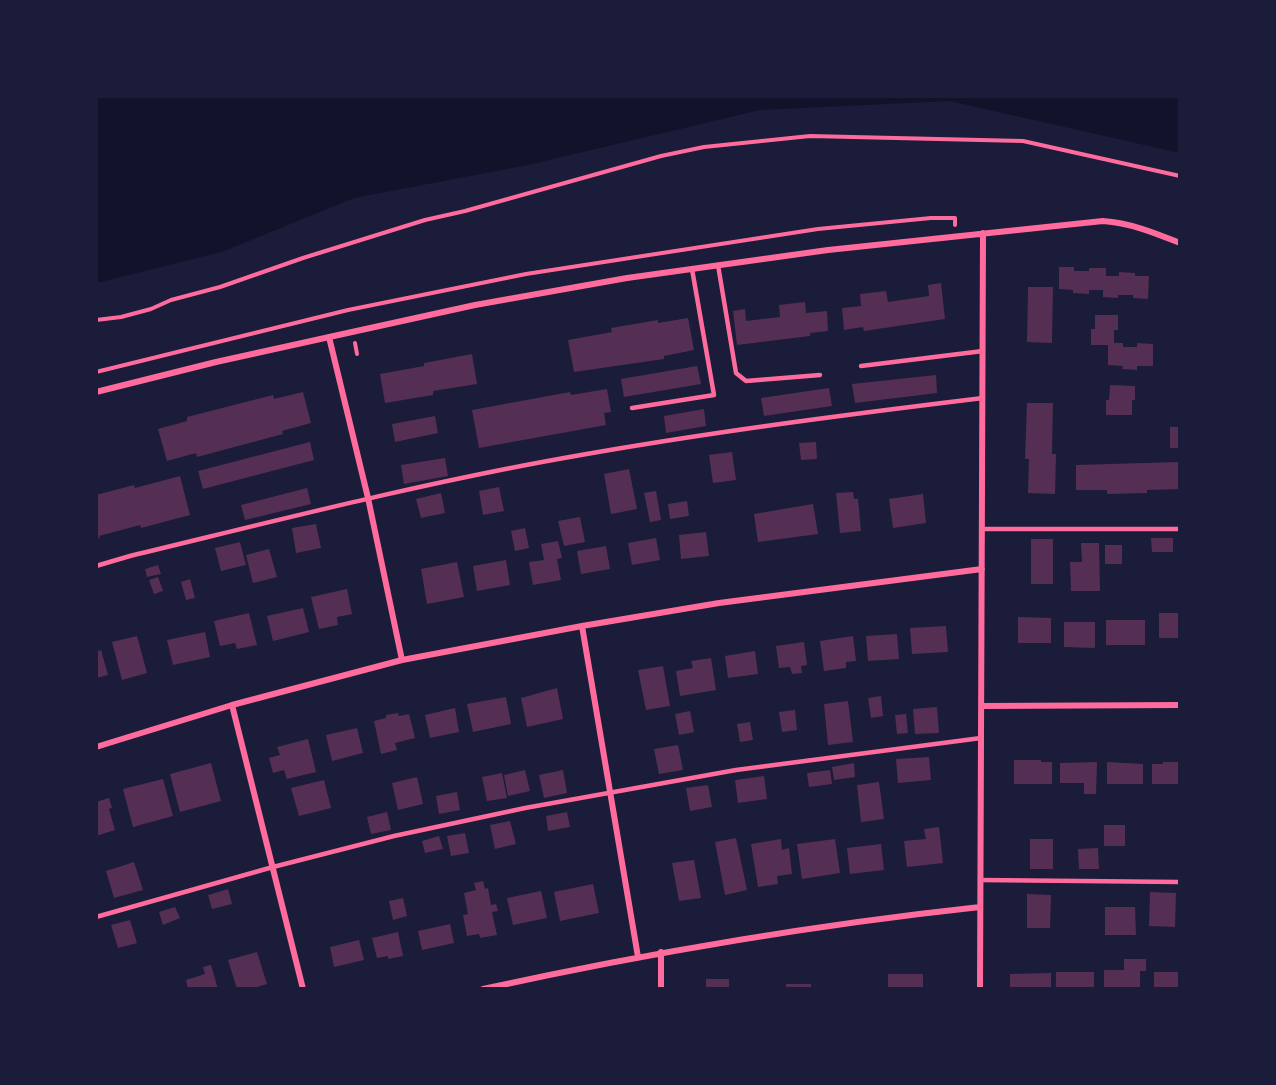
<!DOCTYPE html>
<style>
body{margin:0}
#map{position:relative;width:1276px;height:1085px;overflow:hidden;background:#1b1b3a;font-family:"Alegreya Sans",sans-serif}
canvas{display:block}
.frame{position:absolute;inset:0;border:98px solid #1b1b3a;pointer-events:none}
</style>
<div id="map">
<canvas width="1276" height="1085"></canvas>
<div class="frame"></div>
</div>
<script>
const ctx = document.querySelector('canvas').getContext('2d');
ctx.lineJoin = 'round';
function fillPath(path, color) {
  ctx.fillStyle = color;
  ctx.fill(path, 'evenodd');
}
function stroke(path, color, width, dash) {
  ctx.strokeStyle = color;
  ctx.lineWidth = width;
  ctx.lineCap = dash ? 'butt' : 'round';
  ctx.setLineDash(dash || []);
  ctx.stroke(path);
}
fillPath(new Path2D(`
 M96,96H1180V153L950,101L760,110L528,165L354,198L222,252L96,283Z`), '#12122b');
fillPath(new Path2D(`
 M1059,267H1074V271H1089V268H1106V276H1119V272L1135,273V276H1149L1148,299L1133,298V295H1118V298L1103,297V290H1089V294L1073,293V290L1059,289Z
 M941,283L945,319L864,331L863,327L844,330L842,308L861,306L860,294L886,291L888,302L929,296L928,285Z
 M1028,287H1053L1052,343L1027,342Z
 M805,302L806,313L827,311L828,331L810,333V336L737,345L733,311L745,309L746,321L780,317L779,305Z
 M1095,315H1118V330H1114V343H1123V347H1137V343L1153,344V366H1137V370L1122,369L1123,366L1108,365V345H1091V329H1095Z
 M688,318L694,350L664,356V359L574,372L568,340L612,332L611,328L658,320V323Z
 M472,354L477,384L433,391V395L385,403L380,374L424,366V363Z
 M697,366L701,384L624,397L621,379Z
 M936,375L937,393L855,403L852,384Z
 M1110,385L1135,386V400H1132V415H1106V400H1109Z
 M829,388L832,406L764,416L761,398Z
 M607,389L611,412L604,413L606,425L479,448L472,410L570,392L571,395Z
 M303,392L311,423L282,431L283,434L197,457L196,453L167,461L158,429L187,421V417L273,395L274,399Z
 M1027,403H1053L1052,454H1056L1055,494L1028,493L1029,459H1025Z
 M704,409L706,426L666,433L664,416Z
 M435,416L438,433L395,442L392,424Z
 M1170,427H1180V448H1170Z
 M310,442L314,460L203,489L198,471Z
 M816,442L817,459L801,460L799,443Z
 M732,452L736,480L713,483L709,455Z
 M445,458L448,476L404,484L401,465Z
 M1179,462L1180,489L1147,490V493L1107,494V490H1076V465Z
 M629,469L637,509L611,514L604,474Z
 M180,476L190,515L141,528L140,525L99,536L100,538L96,539V495L134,485L135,488Z
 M499,487L504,511L483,515L479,491Z
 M307,488L311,504L245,520L241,505Z
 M656,491L661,520L650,522L644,493Z
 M853,492L854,499H858L861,531L840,533L836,493Z
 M441,493L445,513L421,518L416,499Z
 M923,494L926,523L893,528L889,499Z
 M687,501L689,516L670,519L668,504Z
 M813,504L818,534L758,542L754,514Z
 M580,517L585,542L564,546L558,521Z
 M316,524L321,548L296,553L292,528Z
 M525,528L529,548L515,551L511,531Z
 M706,532L709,556L681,559L679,535Z
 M656,538L660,560L632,565L628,543Z
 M1151,538H1173V552H1152Z
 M1031,539H1053V584H1031Z
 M558,541L562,558L557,559L561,580L533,585L529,562L544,560L541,544Z
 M240,542L246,565L221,571L215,548Z
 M1081,543H1099L1100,591H1071L1070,562H1082Z
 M1105,545H1122V564H1105Z
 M606,546L610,569L581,574L577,551Z
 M269,549L277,577L253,583L246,555Z
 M506,560L510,585L477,591L473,566Z
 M457,562L464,597L427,604L421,569Z
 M158,565L161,574L147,577L145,569Z
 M158,577L163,591L154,594L149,580Z
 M190,579L195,598L186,600L181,582Z
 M347,589L352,614L337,617L338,625L319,629L311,597Z
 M303,608L309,632L273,641L267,616Z
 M249,613L257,645L237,649L235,643L220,646L214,621Z
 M1159,613H1180V638H1159Z
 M1018,617L1051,618V643H1018Z
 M1106,620H1145V645H1106Z
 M1064,622H1095V648L1064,647Z
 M946,626L948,652L912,654L910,628Z
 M205,632L210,657L173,665L167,640Z
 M897,634L899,659L868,661L866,636Z
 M137,636L147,673L122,680L112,642Z
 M853,636L856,661L846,662V668L824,671L820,641Z
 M804,642L807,665L801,666L802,673L792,674L790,667L779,668L776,646Z
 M101,650L108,675L96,678V652Z
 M755,651L758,674L728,678L725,656Z
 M711,658L716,690L680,696L676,671L693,668L691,661Z
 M663,666L670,706L646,710L638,670Z
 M557,688L563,719L527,727L521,698Z
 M881,696L883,716L871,718L868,698Z
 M506,697L511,724L473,732L467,704Z
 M848,701L853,742L828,745L824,704Z
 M937,707L939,733L915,734L913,709Z
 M455,708L459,732L430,738L425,715Z
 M795,710L797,730L782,732L779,712Z
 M690,711L694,732L679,735L675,714Z
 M398,713L399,716L409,714L415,738L395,743L397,750L381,754L374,721L386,718V715Z
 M906,714L908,733L897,734L895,715Z
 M750,722L753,740L740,742L737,724Z
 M357,728L363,753L332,761L326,735Z
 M308,739L316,772L287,779L284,770L273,773L269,758L280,755L277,747Z
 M678,745L683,770L659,774L654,749Z
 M929,757L931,780L898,783L896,759Z
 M1014,760H1041V762H1052V784H1014Z
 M1097,762L1096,794H1084V783H1060V763Z
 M1107,762L1143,764V784H1107Z
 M1163,762H1180V784H1152V764H1163Z
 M211,763L221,801L180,812L170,774Z
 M854,763L855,777L834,780L832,767Z
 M525,770L530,791L508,796L504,775Z
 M563,770L567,793L544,798L539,775Z
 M830,770L832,784L809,787L807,773Z
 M502,773L507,798L487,801L482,777Z
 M764,776L767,799L738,803L735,780Z
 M417,777L423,804L398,810L392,783Z
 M163,779L173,816L133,827L123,789Z
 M324,780L331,808L299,816L291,788Z
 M879,782L884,819L861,822L857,785Z
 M708,785L712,807L690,811L686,788Z
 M457,792L460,810L439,814L436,796Z
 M109,798L112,808L109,809L115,830L96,836V802Z
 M387,812L391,830L371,834L367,817Z
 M567,812L570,827L548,831L546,816Z
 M510,821L516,844L495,849L490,825Z
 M1104,825H1125V846H1104Z
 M939,827L943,863L907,867L904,841L926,839L924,829Z
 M465,833L469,853L451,856L447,836Z
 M439,836L443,849L425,853L422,841Z
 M736,838L747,890L725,895L715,842Z
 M781,839L782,850L789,848L792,874L777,876L778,884L758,887L751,844Z
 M835,839L840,873L802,879L797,844Z
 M1030,839H1053V869H1030Z
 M881,844L884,870L850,874L847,848Z
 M1098,848L1099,869H1079L1078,849Z
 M694,860L701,898L679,901L672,863Z
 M134,862L143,890L114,898L106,871Z
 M483,881L485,889L488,888L491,905L496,904L498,911L492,912L497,935L480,938L479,934L467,936L463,915L468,914L464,893L476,890L474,883Z
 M593,884L599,913L560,921L554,892Z
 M228,889L232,904L212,909L208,895Z
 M541,891L547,918L513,925L507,898Z
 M1150,892L1176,893L1175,927L1149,926Z
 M1027,894L1051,895L1050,928H1027Z
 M403,898L407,916L393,920L389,901Z
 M175,907L180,918L163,925L159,912Z
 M1105,907H1135L1136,935H1105Z
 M130,920L137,943L118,948L111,925Z
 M450,924L454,943L422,950L418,931Z
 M398,932L403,956L388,959V956L377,958L372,938Z
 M359,940L364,960L334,967L330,947Z
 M257,952L267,984L251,989H237L228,960Z
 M1124,959H1146V971H1140V989H1104V970H1124Z
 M211,965L218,989H188L186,980L205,974L203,967Z
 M1056,972H1094V989H1056Z
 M1154,972H1180V989H1154Z
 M1051,973V989H1010V974Z
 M888,974H923V989H888Z
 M706,979H729V989H706Z
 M786,984H811V989H786Z`), '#542f53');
stroke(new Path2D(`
 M96,320L121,317L151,309L171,300L220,287L303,258L425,220L465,211L661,156L704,147L810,136L1023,141L1180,176
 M355,343L357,354
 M96,372L348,310L526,274L818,229L931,218H955V225`), '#ff6b9d', 4);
stroke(new Path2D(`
 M718,265L736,373L746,381L820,375
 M861,366L983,351
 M632,408L714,395L692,269
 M982,529H1180
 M96,566L130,556C275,521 418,484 564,458C703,433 843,415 983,398
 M980,880L1180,882
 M96,917L273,867L394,836L525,808L736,770L981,738`), '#ff6b9d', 4.5);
stroke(new Path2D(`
 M329,337L368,498L402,660
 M96,392L216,362L352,332L475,305L627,278L828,250L1103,221C1131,223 1155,233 1180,243
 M582,626L638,957
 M232,705L303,989
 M982,706L1180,705
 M96,747L232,705L402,660L582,626L719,603L982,569
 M483,989C648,953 813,925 980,907
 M661,989V952
 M980,989L983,233`), '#ff6b9d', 6);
</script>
